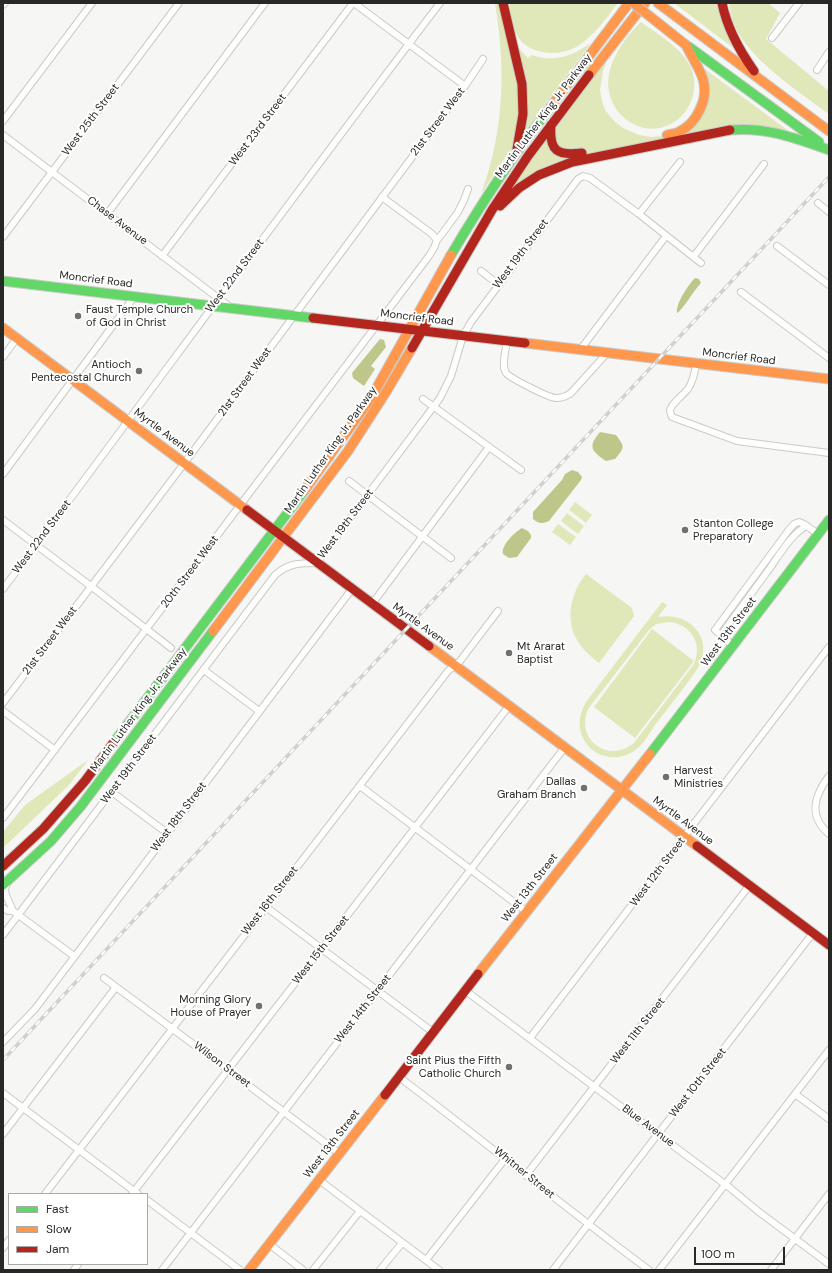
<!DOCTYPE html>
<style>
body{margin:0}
#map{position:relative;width:832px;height:1273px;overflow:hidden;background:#f6f6f4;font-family:"DM Sans",sans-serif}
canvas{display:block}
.frame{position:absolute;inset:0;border:4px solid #282826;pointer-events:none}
.legend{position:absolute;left:8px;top:1193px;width:140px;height:72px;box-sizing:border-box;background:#fff;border:1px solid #a9a9a8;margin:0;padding:5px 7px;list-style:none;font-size:12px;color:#282826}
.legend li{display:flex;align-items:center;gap:8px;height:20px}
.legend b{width:20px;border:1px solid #a9a9a8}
.scale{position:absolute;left:694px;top:1247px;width:91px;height:18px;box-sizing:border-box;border:2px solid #282826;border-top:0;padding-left:5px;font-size:12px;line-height:14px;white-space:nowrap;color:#282826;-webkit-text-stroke:3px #fff;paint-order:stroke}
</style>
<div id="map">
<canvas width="832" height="1273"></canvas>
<div class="frame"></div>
<ul class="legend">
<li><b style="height:5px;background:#63d668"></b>Fast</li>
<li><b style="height:5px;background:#ff974d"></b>Slow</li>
<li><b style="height:5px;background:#b3261e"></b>Jam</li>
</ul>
<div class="scale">100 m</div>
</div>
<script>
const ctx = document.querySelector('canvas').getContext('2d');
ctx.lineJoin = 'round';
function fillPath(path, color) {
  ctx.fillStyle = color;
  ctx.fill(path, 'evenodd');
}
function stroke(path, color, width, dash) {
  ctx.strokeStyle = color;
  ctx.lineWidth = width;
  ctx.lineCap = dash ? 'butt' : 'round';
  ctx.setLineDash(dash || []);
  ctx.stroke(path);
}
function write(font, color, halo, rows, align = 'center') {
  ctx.font = font + ' "DM Sans",sans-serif';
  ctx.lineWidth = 4;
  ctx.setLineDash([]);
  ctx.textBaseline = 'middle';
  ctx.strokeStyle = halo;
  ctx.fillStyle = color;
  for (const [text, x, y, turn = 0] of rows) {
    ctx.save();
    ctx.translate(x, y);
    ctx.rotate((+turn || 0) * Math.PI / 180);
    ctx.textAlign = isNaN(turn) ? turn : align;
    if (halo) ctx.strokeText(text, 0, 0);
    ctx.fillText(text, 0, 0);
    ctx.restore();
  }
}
fillPath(new Path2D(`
 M495,3H502L512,41L528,58L532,55C554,63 572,56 591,43L504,159L481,194C504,132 506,69 495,3Z
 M510,3H615L617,4C605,20 594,36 576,47C559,57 525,55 516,33C514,29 514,23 512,18C511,13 509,8 510,3Z
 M674,3H719L740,53Z
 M729,3H768L780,13L766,39L829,91V114C799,92 745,57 733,21C731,15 730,9 729,3Z
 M641,22C657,34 679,46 689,64C701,85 692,113 671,124C644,138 614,119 609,91C604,66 624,38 641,22Z
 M607,59L603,71L600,90L602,101L605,110L614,121L623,128L639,135L651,137L662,136L689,119L701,93L694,61L794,135L763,126L590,153L510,191L534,156Z
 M575,502L592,515L586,523L569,510Z
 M567,513L584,526L578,534L561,521Z
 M558,524L576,537L570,545L552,532Z
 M586,574L632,608L634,616L599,663C590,656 581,648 576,638C565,618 572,590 586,574Z
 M662,602L667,605L658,617C692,611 716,641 696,671C683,689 669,707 655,725C649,734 643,745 634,751C617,763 593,757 584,740C577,727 579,714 586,702ZM669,622C691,624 703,644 694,664L634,743C608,764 575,740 588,709L649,630L656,624Z
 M652,629L694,661L635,738L594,707Z
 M88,760L69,785L3,848V832L25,805Z`), '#e0e7b8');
fillPath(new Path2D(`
 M695,278L699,279L701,283C694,290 682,311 677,313C676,303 688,285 695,278Z
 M380,339L384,340L386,347L371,366L375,369L364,386L353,378L352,373Z
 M600,432L616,435C625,447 625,447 615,459L606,461C592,451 587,447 600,432Z
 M572,470L578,472L582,477L581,480L549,521C542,524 539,524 533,519V512L562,480L565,474Z
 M522,528L528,531L531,535V538L517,557L509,558L503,554C501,545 515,532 522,528Z`), '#bec68a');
const street = new Path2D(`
 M354,3L465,86
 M3,5L5,3
 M772,38L799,3
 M817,70L829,52
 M3,121L92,3
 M3,135L230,307
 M382,197L432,234L437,240
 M818,203L829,212
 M107,214L265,3
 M639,214L680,162
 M3,237L179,3
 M777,246L829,285
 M162,256L353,3
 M694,256L764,164
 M481,271L498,284
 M741,292L829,358
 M507,341C506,350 501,365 506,373C510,378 549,398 556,398C561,398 567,396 571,393L607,353
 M580,350L666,236
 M3,357L17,338
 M696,364C695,372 693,381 688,389C684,394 670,405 670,411C670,412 672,417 672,417L737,441L829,453
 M423,399L521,470
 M3,474L134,297
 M349,481L451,558
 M3,520L96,590L171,648
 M3,589C149,394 292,197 440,3
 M372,604L489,447
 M721,635C736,614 752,593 767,572C777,559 792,532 807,526
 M733,646L715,630L788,531L794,524L799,522L804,524L818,534
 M204,670L259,711
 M3,703L180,469L465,86L483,59
 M3,711L55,750
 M829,776C814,796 808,816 829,834
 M360,786L527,912
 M112,792L167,833
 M3,818L429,256L434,248L437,240L442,234L458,212L464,200L468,189
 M7,882L5,890L6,895L13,911L74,956
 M266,907L434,1033
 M3,908L8,911H13
 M3,935L275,575C289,563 299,563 317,563L322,556L440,398L451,376L463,336L471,322L578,179L583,176L590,178L639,214L701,263
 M104,978L228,1070L340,1154
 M466,991L730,1188L759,1212L829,1264
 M530,1038L829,647
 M3,1042L35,1009L352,589
 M399,1077C483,1140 564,1207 649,1270
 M3,1093L138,1194
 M795,1094L829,1119
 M3,1134L116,987
 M526,1175L749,886
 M319,1180L439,1270
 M45,1194L448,671L460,661L498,611
 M132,1194L509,706
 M147,1200L240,1270
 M269,1244L303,1270
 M3,1248L9,1240
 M426,1260L505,1159
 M74,1270L78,1264
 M162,1270L565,747
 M313,1270L360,1211
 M380,1270L402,1243
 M553,1270L813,933
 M659,1270L829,1050
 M771,1270L829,1194`);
const fast = new Path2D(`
 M689,47L819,142
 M730,130C767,127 795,138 829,150
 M451,255C480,206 511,158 546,113
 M3,281L313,318
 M114,742L304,491
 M650,754L829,520
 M3,885L51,841L81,806L213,631`);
const slow = new Path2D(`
 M658,3L829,131
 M589,75L645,3
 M546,113L629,3
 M667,135C671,134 675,134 679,132C697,123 709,99 703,79C699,67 691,56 686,45
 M3,328L247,510
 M525,343L829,379
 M304,491L371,398L451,255
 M213,631L348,451L386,392L412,348
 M429,646L697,846
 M478,974L650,754
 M249,1270L385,1095`);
const jam = new Path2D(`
 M503,3L522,84L523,114L517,149
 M722,3C727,28 739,50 754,71
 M551,125C549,151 557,156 582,153
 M500,206L519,188L539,175L572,162L730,130
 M313,318L525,343
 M412,348L492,210L528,156L589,75
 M247,510L429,646
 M697,846L829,945
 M3,866L43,829L85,781L114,742
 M385,1095L478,974`);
stroke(street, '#cacac9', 8);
stroke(fast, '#cacac9', 11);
stroke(slow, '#cacac9', 11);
stroke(jam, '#cacac9', 11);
stroke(street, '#fefefd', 6);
stroke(fast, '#63d668', 9);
stroke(slow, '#ff974d', 9);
stroke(jam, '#b3261e', 9);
const rail = new Path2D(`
 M3,1060L829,177`);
stroke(rail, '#d0d0cf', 3.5);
stroke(rail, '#fff', 2, [6]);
const slowBridge = new Path2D(`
 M633,3L686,45`);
stroke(slowBridge, '#cacac9', 11, []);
stroke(slowBridge, '#ff974d', 9);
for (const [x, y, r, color] of [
 [78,316,4,"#70706e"],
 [139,371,4,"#70706e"],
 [685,530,4,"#70706e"],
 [509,653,4,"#70706e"],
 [666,777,4,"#70706e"],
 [584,788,4,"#70706e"],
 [259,1006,4,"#70706e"],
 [509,1067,4,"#70706e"]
]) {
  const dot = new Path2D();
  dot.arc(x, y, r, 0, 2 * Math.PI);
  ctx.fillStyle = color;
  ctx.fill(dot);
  stroke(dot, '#fff', 1.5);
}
write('11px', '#282826', '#fff', [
 ["Martin Luther King Jr. Parkway",544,116,-53],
 ["West 25th Street",91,120,-53],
 ["21st Street West",438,122,-53],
 ["West 23rd Street",258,130,-53],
 ["Chase Avenue",117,221,37],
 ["West 19th Street",521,254,-53],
 ["West 22nd Street",235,276,-53],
 ["Moncrief Road",96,280,7],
 ["Moncrief Road",417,318,7],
 ["Moncrief Road",739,357,7],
 ["21st Street West",245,382,-54],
 ["Myrtle Avenue",164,433,37],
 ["Martin Luther King Jr. Parkway",331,450,-55],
 ["West 19th Street",346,524,-53],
 ["West 22nd Street",42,537,-53],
 ["20th Street West",190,572,-53],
 ["Myrtle Avenue",423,627,36],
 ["West 13th Street",729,632,-53],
 ["21st Street West",50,641,-53],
 ["Martin Luther King Jr. Parkway",139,710,-53],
 ["West 19th Street",129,769,-53],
 ["West 18th Street",179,817,-53],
 ["Myrtle Avenue",683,821,37],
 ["West 12th Street",658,872,-53],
 ["West 13th Street",530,888,-52],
 ["West 16th Street",270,901,-52],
 ["West 15th Street",321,950,-52],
 ["West 14th Street",363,1009,-52],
 ["West 11th Street",638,1031,-52],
 ["Wilson Street",222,1065,37],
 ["West 10th Street",698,1083,-52],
 ["Blue Avenue",648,1126,37],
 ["West 13th Street",332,1144,-52],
 ["Whitner Street",524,1173,39]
]);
write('11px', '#282826', '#fff', [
 ["Faust Temple Church",86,310],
 ["of God in Christ",86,323],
 ["Antioch",131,365,"right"],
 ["Pentecostal Church",131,378,"right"],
 ["Stanton College",693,524],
 ["Preparatory",693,537],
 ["Mt Ararat",517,647],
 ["Baptist",517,660],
 ["Harvest",674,771],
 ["Ministries",674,784],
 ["Dallas",576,782,"right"],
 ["Graham Branch",576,795,"right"],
 ["Morning Glory",251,1000,"right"],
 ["House of Prayer",251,1013,"right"],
 ["Saint Pius the Fifth",501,1061,"right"],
 ["Catholic Church",501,1074,"right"]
], 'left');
</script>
